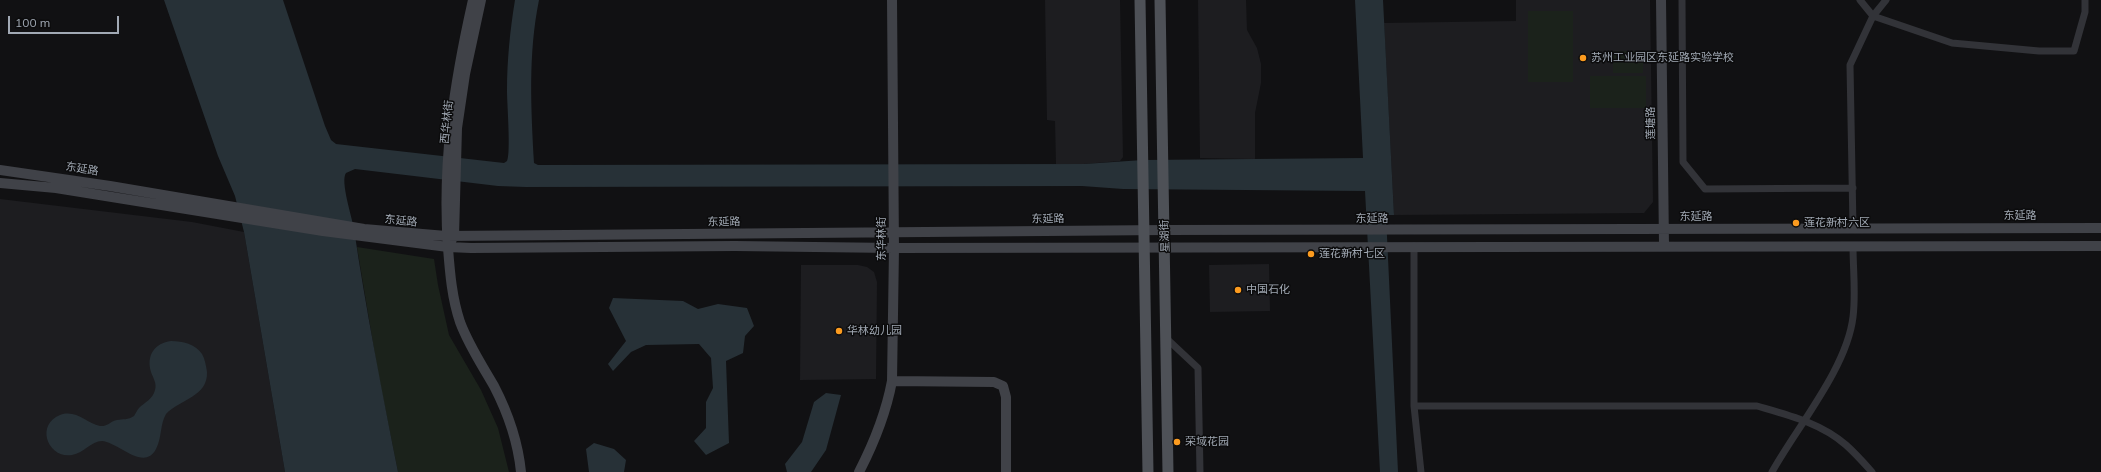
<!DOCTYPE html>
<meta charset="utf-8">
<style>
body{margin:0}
#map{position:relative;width:2101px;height:472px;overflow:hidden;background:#111113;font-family:Mulish,sans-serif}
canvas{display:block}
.scale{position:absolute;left:8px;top:16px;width:111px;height:18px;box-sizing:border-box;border:2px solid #a1a9b4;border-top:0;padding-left:5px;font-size:12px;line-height:14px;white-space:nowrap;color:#a1a9b4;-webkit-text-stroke:3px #0c0c0d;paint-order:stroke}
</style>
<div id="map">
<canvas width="2101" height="472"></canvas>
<div class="scale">100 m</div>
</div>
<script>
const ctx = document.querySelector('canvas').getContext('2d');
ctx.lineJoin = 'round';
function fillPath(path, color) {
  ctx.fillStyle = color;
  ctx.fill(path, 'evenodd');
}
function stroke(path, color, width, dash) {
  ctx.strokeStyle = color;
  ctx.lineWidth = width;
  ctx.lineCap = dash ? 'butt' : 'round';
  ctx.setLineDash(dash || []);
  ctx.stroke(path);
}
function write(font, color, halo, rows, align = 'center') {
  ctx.font = font + ' Mulish,"Noto Sans SC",sans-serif';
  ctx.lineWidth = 3;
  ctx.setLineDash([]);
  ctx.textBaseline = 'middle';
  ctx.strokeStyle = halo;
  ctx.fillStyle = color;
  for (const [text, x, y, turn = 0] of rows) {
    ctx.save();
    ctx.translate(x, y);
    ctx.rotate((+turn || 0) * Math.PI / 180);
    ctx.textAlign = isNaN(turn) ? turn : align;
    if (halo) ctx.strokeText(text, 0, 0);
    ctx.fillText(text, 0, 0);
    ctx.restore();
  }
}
fillPath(new Path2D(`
 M1045,0H1120L1123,157L1120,161L1084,164H1056L1055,121L1047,120Z
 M1198,0H1246L1247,30L1257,48L1261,64V83L1255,113V159L1200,158Z
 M1516,0H1650L1653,202L1644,213L1394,215L1384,23L1516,21Z
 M0,199L192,222L244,232L285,472H0Z
 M1269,264L1270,311L1210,312L1209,265Z
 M801,265H858L867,267L874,272L877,282L876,379L800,380Z`), '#1d1d20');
fillPath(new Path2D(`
 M1528,11H1573V82H1528Z
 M1613,51H1643V73H1613Z
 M1590,76H1646V108H1590Z
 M357,247L434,259L438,285L449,335L481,390L498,428L509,472H398L378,373Z`), '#1b221b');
fillPath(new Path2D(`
 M164,0H283L325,126L331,140L336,144L504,163L507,161C511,153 507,104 507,91C507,61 510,30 515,0H539C528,54 531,108 534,163L538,165L1084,164L1143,160L1363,158L1355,0H1383L1394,215H1386L1398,472H1380L1365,191L1123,189L1082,186L526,187L498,186L355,169L346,173C340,181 352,217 354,229C366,310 382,391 398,472H285L244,232L235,196L218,156Z
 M613,298L683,301L698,309L718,304L747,308L754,326L745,336L743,353L726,361L729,443L706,455L694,441L706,428V402L713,388L711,358L699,344L646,345L631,352L613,371L608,364L626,341L609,308Z
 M171,341C183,341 195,344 202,354C205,359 206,366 207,372C208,397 180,399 166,414C160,424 162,437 156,449C144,472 118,442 102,441C91,441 84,453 72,455C48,459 35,425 60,415C76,409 86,423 100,426C107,427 111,421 117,420C123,419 128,420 134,416C136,413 137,410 139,408C145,402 153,399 155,390C157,383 153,378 151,372C146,355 155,343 171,341Z
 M826,393L841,395L826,450L811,472H787L785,464L802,442L814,402Z
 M594,443L614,449L626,460L624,472H589L586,449Z`), '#273137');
stroke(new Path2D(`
 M1682,0L1683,162L1705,189L1853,188
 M1886,0L1873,16L1952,43L2039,51H2074L2085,12V0
 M1853,228L1850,65L1873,16L1860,0
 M1414,246V406L1421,472
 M1166,338L1198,368L1200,472
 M1414,406H1757C1788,415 1821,423 1846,445C1855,453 1864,463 1872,472
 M1772,472C1797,427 1847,368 1853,317C1856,294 1853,269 1853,246`), '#323338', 7);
stroke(new Path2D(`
 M473,0C454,84 442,162 448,248C450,274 452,298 460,322C469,346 482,365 494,386C508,413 518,442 521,472
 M1661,0L1664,245
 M0,170L110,186L364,229L446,236L1165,230L2101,228
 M0,183L56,188L323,231L448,247L471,248L735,246L894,248L2101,246
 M451,241L454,236L457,128L465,74L481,0
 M892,381L994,382L1003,386L1006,397V472
 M859,472C874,443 886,413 892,381L894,248L892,0`), '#404248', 10);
stroke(new Path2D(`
 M1140,0L1148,472
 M1160,0L1168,472`), '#4e5157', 11);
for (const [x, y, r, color] of [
 [1583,58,4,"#fc9b1f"],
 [1796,223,4,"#fc9b1f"],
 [1311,254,4,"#fc9b1f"],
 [1238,290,4,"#fc9b1f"],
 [839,331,4,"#fc9b1f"],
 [1177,442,4,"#fc9b1f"]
]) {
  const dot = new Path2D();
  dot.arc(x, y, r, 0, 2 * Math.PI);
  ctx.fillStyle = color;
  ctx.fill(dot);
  stroke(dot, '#0c0c0d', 1.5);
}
write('11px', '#a1a9b4', '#0c0c0d', [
 ["苏州工业园区东延路实验学校",1591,58],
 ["莲花新村六区",1804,223],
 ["莲花新村七区",1319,254],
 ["中国石化",1246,290],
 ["华林幼儿园",847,331],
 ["荣域花园",1185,442]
], 'left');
write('11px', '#a1a9b4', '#0c0c0d', [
 ["西华林街",447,122,-84],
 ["莲塘路",1651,123,-91],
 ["东延路",82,169,9],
 ["东延路",2020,216],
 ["东延路",1696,217],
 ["东延路",1048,219,-1],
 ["东延路",1372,219],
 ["东延路",401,221,6],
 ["东延路",724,222,-1],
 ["星湖街",1165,236,-92],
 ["东华林街",882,239,-90]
]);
</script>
